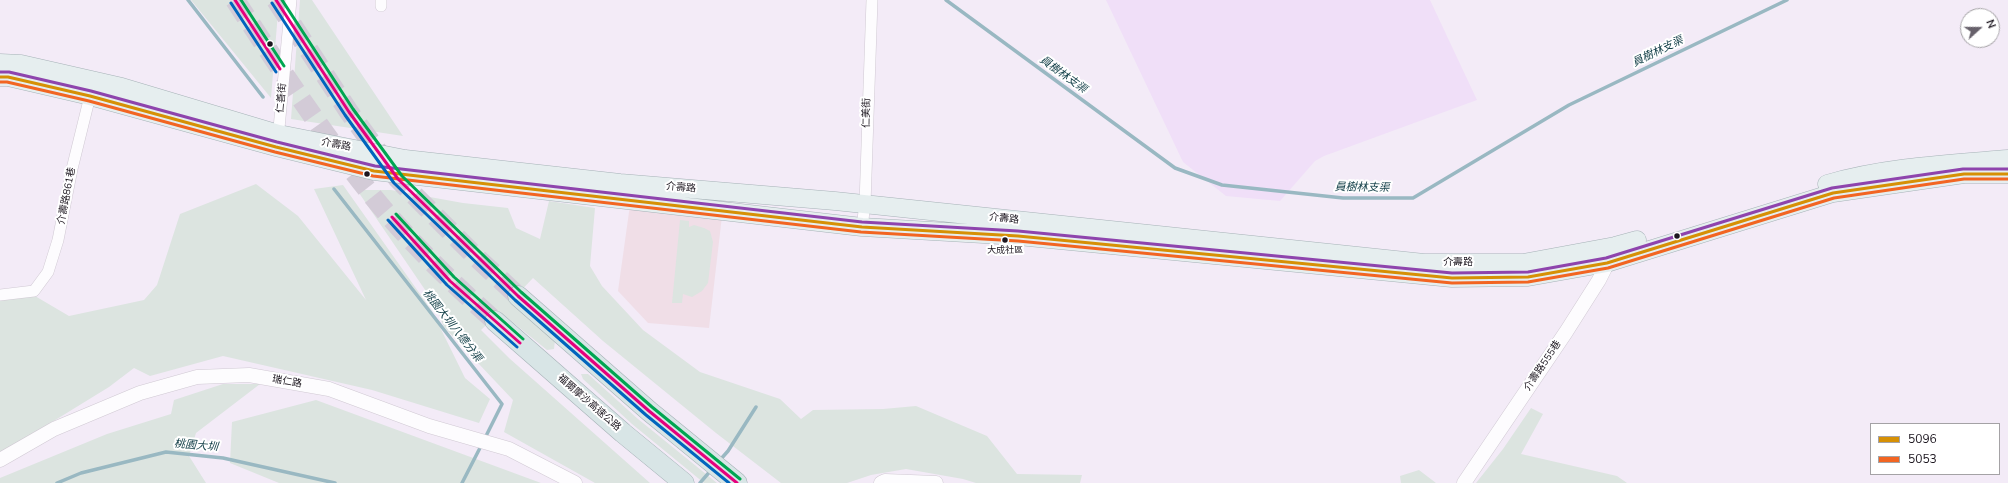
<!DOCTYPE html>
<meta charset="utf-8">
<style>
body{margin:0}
#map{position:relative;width:2008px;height:483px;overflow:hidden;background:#f3ebf7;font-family:"Nunito Sans",sans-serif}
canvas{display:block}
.legend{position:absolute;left:1870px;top:423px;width:130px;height:52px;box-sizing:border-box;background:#fff;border:1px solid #a4a2a5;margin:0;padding:5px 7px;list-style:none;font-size:12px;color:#1c161f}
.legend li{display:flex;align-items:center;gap:8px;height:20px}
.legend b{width:20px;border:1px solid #a4a2a5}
.north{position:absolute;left:1960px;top:8px;width:40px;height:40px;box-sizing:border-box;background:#fff;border:1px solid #a4a2a5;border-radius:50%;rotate:69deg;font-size:11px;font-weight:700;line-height:16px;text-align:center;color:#1c161f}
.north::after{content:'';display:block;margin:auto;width:14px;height:18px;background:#67616b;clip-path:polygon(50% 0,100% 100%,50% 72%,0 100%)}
</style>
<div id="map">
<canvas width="2008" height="483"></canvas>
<ul class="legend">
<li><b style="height:5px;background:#d69005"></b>5096</li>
<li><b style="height:5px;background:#f26522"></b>5053</li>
</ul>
<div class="north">N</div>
</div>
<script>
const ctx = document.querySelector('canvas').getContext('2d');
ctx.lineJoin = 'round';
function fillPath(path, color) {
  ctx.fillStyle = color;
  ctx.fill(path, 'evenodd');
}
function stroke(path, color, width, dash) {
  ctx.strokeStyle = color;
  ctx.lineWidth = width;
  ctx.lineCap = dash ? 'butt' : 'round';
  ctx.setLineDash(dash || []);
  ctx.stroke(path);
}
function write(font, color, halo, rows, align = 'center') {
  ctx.font = font + ' "Nunito Sans","Noto Sans TC",sans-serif';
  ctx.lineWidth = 4;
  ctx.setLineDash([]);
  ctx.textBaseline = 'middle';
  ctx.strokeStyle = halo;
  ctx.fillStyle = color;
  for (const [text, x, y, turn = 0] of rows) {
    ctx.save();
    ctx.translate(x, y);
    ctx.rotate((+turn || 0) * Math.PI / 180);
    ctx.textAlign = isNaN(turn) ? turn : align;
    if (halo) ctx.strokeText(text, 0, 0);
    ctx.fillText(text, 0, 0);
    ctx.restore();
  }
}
fillPath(new Path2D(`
 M1106,0H1430L1477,100L1324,156L1315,161L1280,201L1226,196L1183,162Z`), '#f0dff8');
fillPath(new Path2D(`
 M630,205L722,216L709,328L648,323L618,291Z`), '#f0dee7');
fillPath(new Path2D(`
 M191,0H279L271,98Z
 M300,0H312L403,136L291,119Z
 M256,184L298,216L366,300L314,189L343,185L432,311L465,378L490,399L479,423L372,390L223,356L150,376L134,368L109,387L0,454V300L35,296L69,316L144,300L157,285L180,214Z
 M357,190H391L463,203L508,208L516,228L540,239L549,201L595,208L590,266L602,286L643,330L700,372L780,399L801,419L813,410L883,409L916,406L987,436L1017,474L1082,475L1080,483H976L963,479L906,469L871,475L847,483H781L716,433L603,341L533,278L513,299L555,340L554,349L547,350L500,312L481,330L509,358L650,483H595L504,432L513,400L444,327L434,303Z
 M680,220L689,221V227L694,225L704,228L710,231L713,242L708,283L702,291L692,297L683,294L682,303H672Z
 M581,374H588L638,419L717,483H704L632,424L583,379Z
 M223,384H260L196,433L189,456L206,483H0V478L107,434L171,414L174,400Z
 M316,400L541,483H279L230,463L232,422Z
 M1531,408L1543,414L1521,454L1617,476L1627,483H1476L1503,449Z
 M1419,470L1436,483H1401L1400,476Z`), '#dce4e0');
stroke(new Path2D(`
 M188,0L263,97
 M946,0L1175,168L1222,185L1343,198H1413L1569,105L1787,0
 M334,189L502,404L485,438
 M720,460L728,451L756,407
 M57,483L81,473L166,452L223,458L335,483
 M462,483L482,444
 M700,483L712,469`), '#99b8c2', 3.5);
stroke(new Path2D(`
 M235,0C279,67 324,136 374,198C410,242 452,283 495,321
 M276,0L349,112L398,179L476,257L518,296`), '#d3cbd7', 20, [20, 10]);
const minor = new Path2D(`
 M381,6V0
 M278,139L291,0
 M862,227L865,204L872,0
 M0,295L34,291L48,272L58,240L72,169L90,96`);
const tertiary = new Path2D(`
 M0,460L54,429L140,393L197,377L249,375L329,389L429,426L509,449L575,483
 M881,483L885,481L936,483
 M1464,483L1566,332L1599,280L1611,256`);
const primary = new Path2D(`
 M0,63L21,64L122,87L279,134L405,159L620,183L835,201L1424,263H1523L1615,246L1637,240
 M0,77H8L90,96L276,147L374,171L862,227L1018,236L1452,278L1528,277L1607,263L1833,193L1964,174H2008
 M1827,184C1885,167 1948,164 2008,159`);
const motorway = new Path2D(`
 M518,296L649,411L737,483
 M495,321L623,433L684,483`);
stroke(minor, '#d0c9d3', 12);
stroke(tertiary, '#d0c9d3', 15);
stroke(primary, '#a6b2b7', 19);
stroke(motorway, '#a6b2b7', 21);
stroke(minor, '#fdfcfe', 11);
stroke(tertiary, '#fdfcfe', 14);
stroke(primary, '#e6eeef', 18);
stroke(motorway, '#d8e5e6', 20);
stroke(new Path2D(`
 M0,77H8L90,96L276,147L374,171L862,227L1018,236L1452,278L1528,277L1607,263L1833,193L1964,174H2008`), '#d69005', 3);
stroke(new Path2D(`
 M0,82H7L89,101L275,152L373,176L861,232L1018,241L1452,283L1528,282L1608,268L1834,198L1964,179H2008`), '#f26522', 3);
stroke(new Path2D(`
 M0,72H9L91,91L277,142L375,166L862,222L1018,231L1452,273L1528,272L1606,258L1832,188L1963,169H2008`), '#8e44ad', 3);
stroke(new Path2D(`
 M235,0L280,69
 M276,0L349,112L398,179L518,296L649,411L737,483
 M392,217L450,281L520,343`), '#e5007d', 3);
stroke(new Path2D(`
 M231,3L276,72
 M272,3L345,115L394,183L515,300L646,415L729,483
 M388,220L447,285L517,347`), '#0065bd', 3);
stroke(new Path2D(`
 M241,0L284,66
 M282,0L353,109L402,176L521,292L652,407L740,479
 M396,214L454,277L523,339`), '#00a651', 3);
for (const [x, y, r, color] of [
 [270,44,3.5,"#1c161f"],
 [367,174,3.5,"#1c161f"],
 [1677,236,3.5,"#1c161f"],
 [1005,240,3.5,"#1c161f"]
]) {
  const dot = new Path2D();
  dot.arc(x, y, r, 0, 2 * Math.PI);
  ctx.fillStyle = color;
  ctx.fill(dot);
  stroke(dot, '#fff', 1.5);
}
write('9px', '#1c161f', '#fff', [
 ["大成社區",1005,251]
]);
write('10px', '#1c161f', '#fff', [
 ["仁善街",282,98,-85],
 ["仁美街",867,113,-89],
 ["介壽路",336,145,11],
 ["介壽路",681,188,5],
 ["介壽路861巷",67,196,-79],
 ["介壽路",1004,219,6],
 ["介壽路",1458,263],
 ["介壽路555巷",1543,366,-56],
 ["瑞仁路",287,382,10],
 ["福爾摩沙高速公路",589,403,41]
]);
write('italic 11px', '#144049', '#fff', [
 ["員樹林支渠",1658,52,-26],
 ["員樹林支渠",1063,75,36],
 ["員樹林支渠",1362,188,1],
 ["桃園大圳八德分渠",452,326,52],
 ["桃園大圳",196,446,5]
]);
</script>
